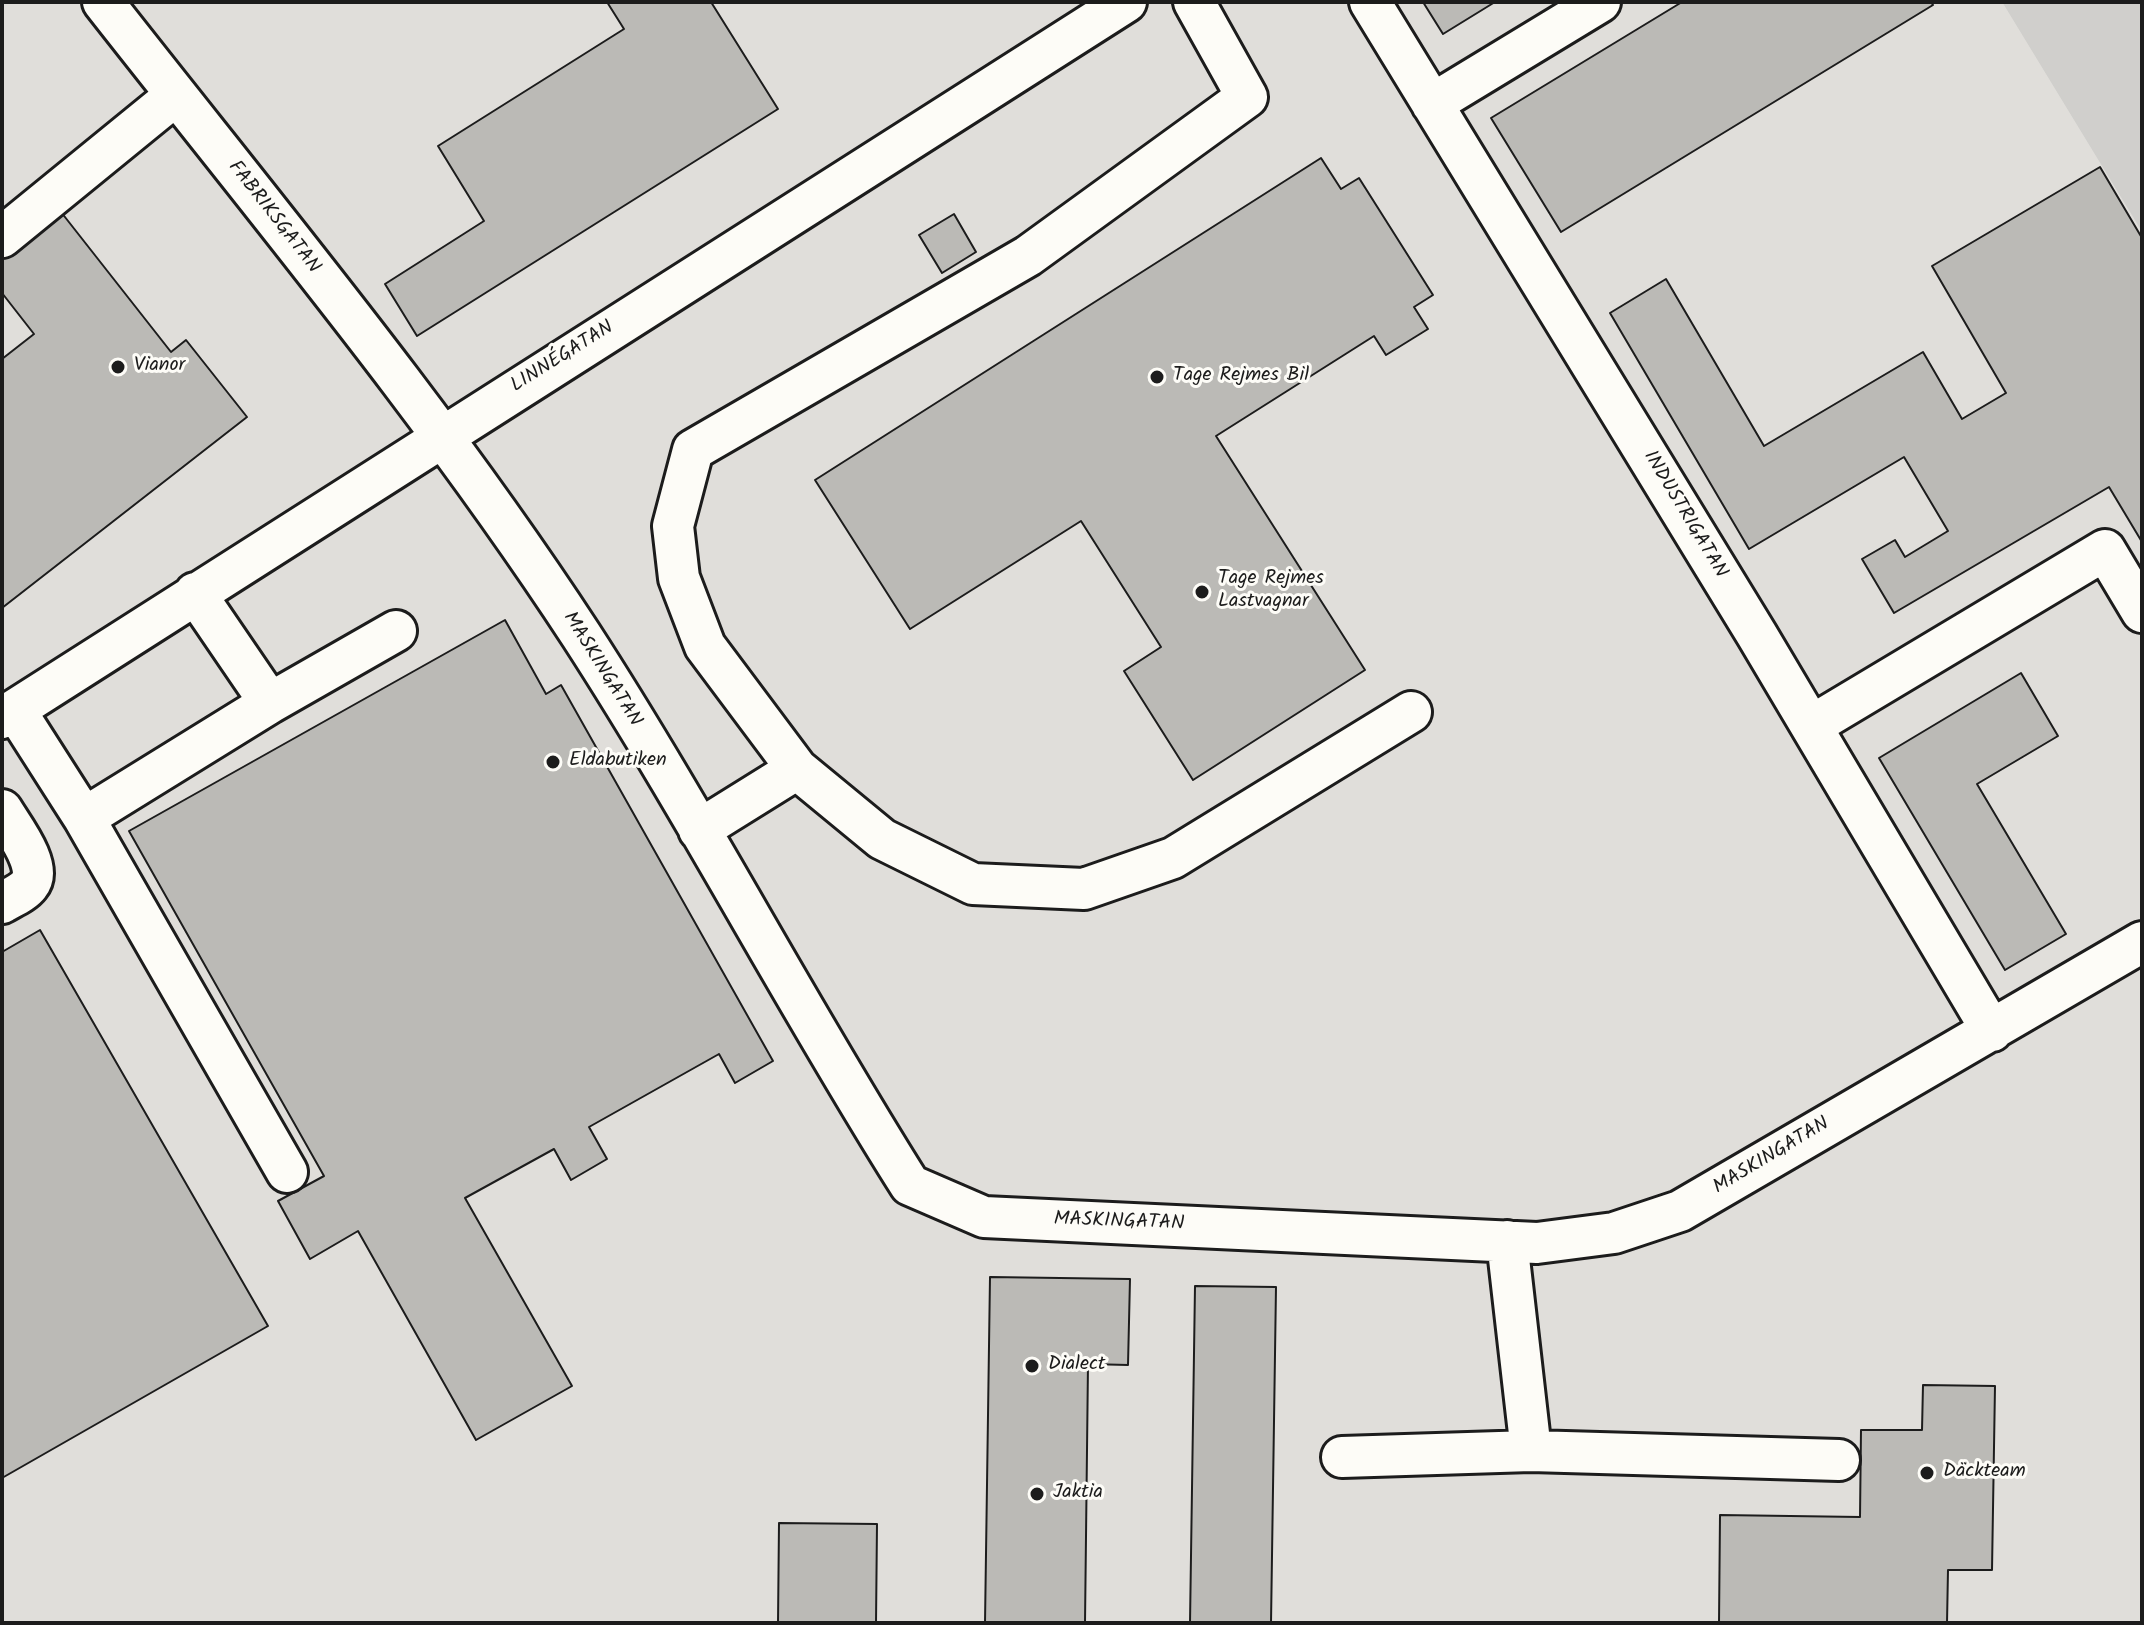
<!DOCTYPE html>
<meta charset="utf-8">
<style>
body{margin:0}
#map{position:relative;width:2144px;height:1625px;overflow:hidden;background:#f0eeea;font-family:Kalam,sans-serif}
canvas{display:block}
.frame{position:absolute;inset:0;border:4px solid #1c1c1c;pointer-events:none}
</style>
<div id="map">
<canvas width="2144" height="1625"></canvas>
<div class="frame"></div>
</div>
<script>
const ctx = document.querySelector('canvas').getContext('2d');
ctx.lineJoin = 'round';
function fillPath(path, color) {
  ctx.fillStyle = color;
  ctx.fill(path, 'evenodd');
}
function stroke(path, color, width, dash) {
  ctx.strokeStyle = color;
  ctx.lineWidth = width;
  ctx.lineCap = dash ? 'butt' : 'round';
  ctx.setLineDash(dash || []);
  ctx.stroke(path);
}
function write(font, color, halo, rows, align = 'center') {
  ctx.font = font + ' Kalam,sans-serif';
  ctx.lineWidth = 6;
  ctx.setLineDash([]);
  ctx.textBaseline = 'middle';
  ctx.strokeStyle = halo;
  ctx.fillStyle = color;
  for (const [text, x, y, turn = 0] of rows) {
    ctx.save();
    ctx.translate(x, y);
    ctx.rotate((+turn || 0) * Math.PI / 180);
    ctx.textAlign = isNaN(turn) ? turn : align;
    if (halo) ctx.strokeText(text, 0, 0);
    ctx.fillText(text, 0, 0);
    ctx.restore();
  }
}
fillPath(new Path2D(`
 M2,2H2002L2142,232V1623H2Z`), '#e0deda');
fillPath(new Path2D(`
 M2002,2H2142V232Z`), '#d0cfcc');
const building = new Path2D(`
 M607,2H711L778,109L417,336L385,284L484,221L438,146L624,29Z
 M1423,2H1495L1443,34Z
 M1682,2H1931L1933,5L1561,232L1491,118Z
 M1321,158L1341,189L1359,178L1433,295L1414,307L1428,329L1386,355L1374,336L1216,436L1365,670L1193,780L1124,671L1161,647L1081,521L910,629L815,480Z
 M2100,167L2142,238V542L2109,487L1894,613L1862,559L1895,540L1905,557L1948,531L1904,457L1749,549L1610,313L1666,279L1764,446L1923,352L1962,419L2006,393L1932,266Z
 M61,212L171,352L186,340L247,417L2,608V359L34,334L2,293V258Z
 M954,214L976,252L942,273L919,235Z
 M505,620L546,694L561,685L773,1061L735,1083L719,1054L589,1127L607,1159L571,1180L554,1149L465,1198L572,1386L476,1440L358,1231L310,1259L278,1201L324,1176L129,831Z
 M2021,673L2058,736L1977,784L2066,934L2005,970L1879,758Z
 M40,930L268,1326L2,1478V952Z
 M990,1277L1130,1279L1128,1365L1088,1364L1085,1623H985Z
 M1195,1286L1276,1287L1271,1623H1190Z
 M1923,1385L1995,1386L1992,1570H1948L1947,1623H1719L1720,1515L1860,1517L1861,1430H1922Z
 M779,1523L877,1524L876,1623H778Z`);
fillPath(building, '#bbbab6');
stroke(building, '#1c1c1c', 2);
const minor = new Path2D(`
 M103,2C266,210 436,413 581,635C697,814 796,1005 910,1185L984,1217L1537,1243L1614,1233L1680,1211L2142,942
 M1194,2L1247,97L1028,256L693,450L673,526L679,578L705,646L797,769L882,839L973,884L1084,889L1173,858L1411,712
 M1370,2L1757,635L1992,1031
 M1432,104L1600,2
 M2,237L176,95
 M195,593L270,703L396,631
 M15,710L84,818L287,1172
 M2,718L1126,2
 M1811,726L2105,550L2142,612
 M2,810C12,827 44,867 29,885C23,893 10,898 2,903
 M84,818L270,703
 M699,830L797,769
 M1531,1451L1839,1460
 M1342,1457L1531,1451L1507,1241`);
stroke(minor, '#1c1c1c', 46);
stroke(minor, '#fdfcf7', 40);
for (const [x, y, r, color] of [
 [118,367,8,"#1c1c1c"],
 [1157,377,8,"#1c1c1c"],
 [1202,592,8,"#1c1c1c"],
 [553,762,8,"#1c1c1c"],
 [1032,1366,8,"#1c1c1c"],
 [1927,1473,8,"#1c1c1c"],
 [1037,1494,8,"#1c1c1c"]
]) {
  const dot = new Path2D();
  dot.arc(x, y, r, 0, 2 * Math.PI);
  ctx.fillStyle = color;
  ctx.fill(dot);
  stroke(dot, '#fdfcf7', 3);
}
write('20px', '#1c1c1c', '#fdfcf7', [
 ["FABRIKSGATAN",273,218,52],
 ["LINNÉGATAN",563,358,-32],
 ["INDUSTRIGATAN",1684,515,59],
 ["MASKINGATAN",601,670,58],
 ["MASKINGATAN",1772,1157,-31],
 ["MASKINGATAN",1119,1223,2]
]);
write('20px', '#1c1c1c', '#fdfcf7', [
 ["Vianor",134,367],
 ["Tage Rejmes Bil",1173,377],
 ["Tage Rejmes",1218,580],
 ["Lastvagnar",1218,603],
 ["Eldabutiken",569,762],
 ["Dialect",1048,1366],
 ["Däckteam",1943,1473],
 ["Jaktia",1053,1494]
], 'left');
</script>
